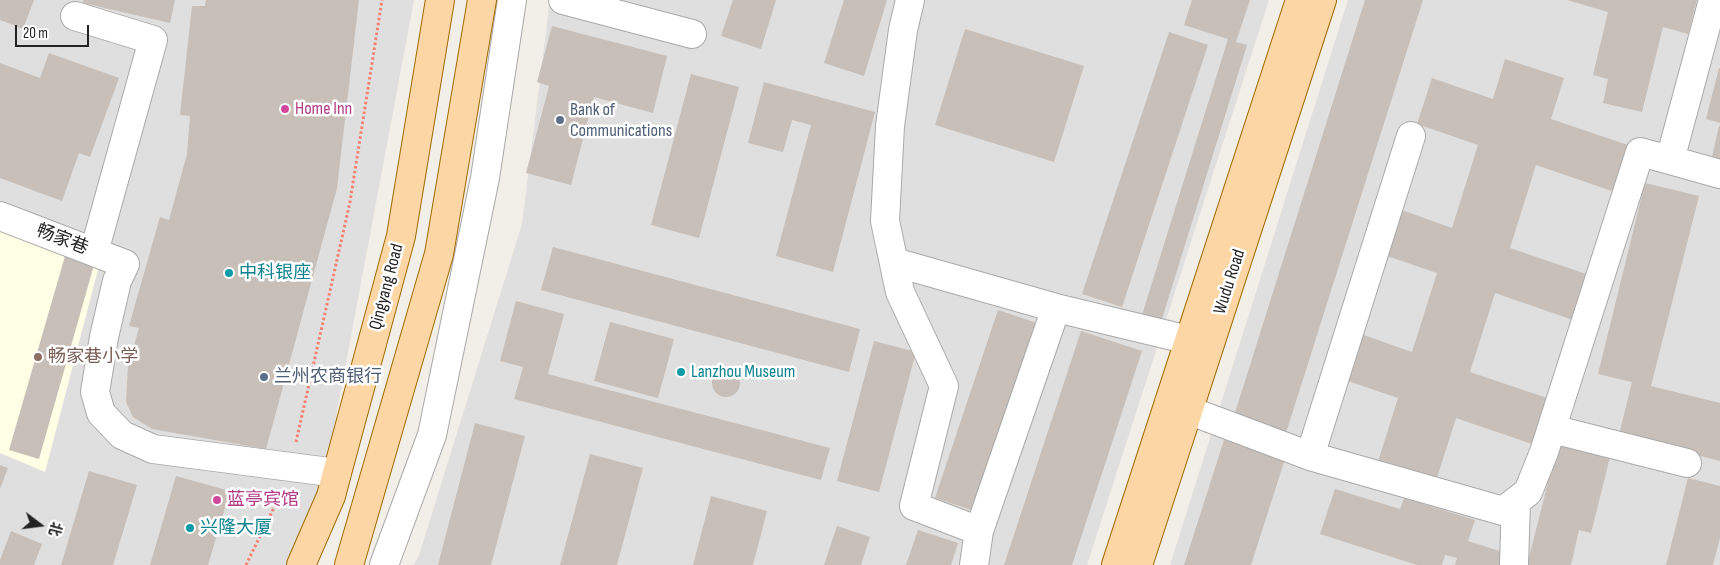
<!DOCTYPE html>
<meta charset="utf-8">
<style>
body{margin:0}
#map{position:relative;width:1720px;height:565px;overflow:hidden;background:#f2efe9;font-family:"Sofia Sans Condensed","Noto Sans SC",sans-serif}
canvas{display:block}
.north{position:absolute;left:15px;top:500px;width:50px;height:50px;-webkit-text-stroke:4px #fff;paint-order:stroke;rotate:105deg;font-size:14px;font-weight:700;line-height:20px;text-align:center;color:#222}
.north::after{content:'';display:block;margin:auto;width:18px;height:22px;background:#222;clip-path:polygon(50% 0,100% 100%,50% 72%,0 100%)}
.scale{position:absolute;left:15px;top:25px;width:74px;height:22px;box-sizing:border-box;border:2px solid #222;border-top:0;padding-left:6px;font-size:15px;line-height:18px;white-space:nowrap;color:#222;-webkit-text-stroke:4px #fff;paint-order:stroke}
</style>
<div id="map">
<canvas width="1720" height="565"></canvas>
<div class="north">北</div>
<div class="scale">20 m</div>
</div>
<script>
const ctx = document.querySelector('canvas').getContext('2d');
ctx.lineJoin = 'round';
function fillPath(path, color) {
  ctx.fillStyle = color;
  ctx.fill(path, 'evenodd');
}
function stroke(path, color, width, dash) {
  ctx.strokeStyle = color;
  ctx.lineWidth = width;
  ctx.lineCap = dash ? 'butt' : 'round';
  ctx.setLineDash(dash || []);
  ctx.stroke(path);
}
function write(font, color, halo, rows, align = 'center') {
  ctx.font = font + ' "Sofia Sans Condensed","Noto Sans SC",sans-serif';
  ctx.lineWidth = 5;
  ctx.setLineDash([]);
  ctx.textBaseline = 'middle';
  ctx.strokeStyle = halo;
  ctx.fillStyle = color;
  for (const [text, x, y, turn = 0] of rows) {
    ctx.save();
    ctx.translate(x, y);
    ctx.rotate((+turn || 0) * Math.PI / 180);
    ctx.textAlign = isNaN(turn) ? turn : align;
    if (halo) ctx.strokeText(text, 0, 0);
    ctx.fillText(text, 0, 0);
    ctx.restore();
  }
}
fillPath(new Path2D(`
 M0,0H414L313,539L299,565H0Z
 M550,0H1269L1087,565H414L419,555L522,224Z
 M1348,0H1720V565H1170Z`), '#e0dfdf');
fillPath(new Path2D(`
 M0,224L100,262L45,472L0,453Z`), '#ffffe5');
fillPath(new Path2D(`
 M0,0H34L23,29L0,20Z
 M83,0H175L170,23L83,3Z
 M206,0H359L337,188L266,449L152,429L133,417L126,402L128,366L139,328L129,326L160,217L169,220L187,154L190,116L180,115L192,6H205Z
 M733,0H776L761,49L721,36Z
 M844,0H887L864,76L824,63Z
 M1192,0H1250L1236,42L1247,45L1161,322L1142,315L1228,39L1184,25Z
 M1365,0H1423L1286,433L1234,416Z
 M1567,0H1697L1688,34L1663,27L1642,112L1603,103L1608,79L1593,75L1608,12Z
 M552,26L667,56L653,113L594,97L571,185L526,173L549,86L537,82Z
 M965,29L1084,66L1054,162L935,125Z
 M1169,32L1208,45L1122,307L1082,294Z
 M49,53L119,78L90,157L79,153L62,201L0,178V63L40,78Z
 M1505,59L1564,78L1551,119L1628,145L1612,191L1536,165L1510,248L1592,276L1576,321L1495,293L1470,372L1550,399L1535,445L1456,418L1435,484L1377,465L1398,398L1339,378L1355,332L1412,352L1437,273L1381,254L1396,208L1452,228L1478,145L1417,124L1432,78L1493,99Z
 M1719,68H1720V123L1706,119Z
 M691,74L739,87L699,238L651,225Z
 M764,82L875,112L833,272L776,256L811,125L792,120L783,152L748,143Z
 M1719,126H1720V164L1711,161Z
 M1645,183L1699,196L1651,386L1720,403V461L1619,435L1632,382L1598,374Z
 M553,247L860,329L849,372L541,290Z
 M65,256L94,265L39,459L9,450Z
 M516,301L564,314L548,374L830,448L821,480L514,399L523,367L500,361Z
 M998,310L1037,323L974,511L935,498Z
 M610,322L674,339L658,398L594,381Z
 M1081,331L1142,351L1072,565H1004Z
 M874,341L916,352L879,492L837,481Z
 M712 383a14 14 0 1 1 28 0a14 14 0 1 1-28 0Z
 M475,423L525,436L491,565H438Z
 M1559,439L1611,453L1591,533L1579,530L1571,565H1527Z
 M1224,440L1285,459L1251,565H1184Z
 M590,454L643,468L617,565H560Z
 M0,465L8,468L0,489Z
 M89,471L137,485L113,565H61Z
 M176,476L230,491L208,565H150Z
 M1688,478L1720,486V538L1713,565H1666Z
 M1335,489L1400,509L1404,498L1475,520L1468,541L1509,554L1506,565H1455L1457,558L1445,555L1442,565H1417L1320,534Z
 M711,496L767,511L753,565H693Z
 M837,526L870,537L861,565H824Z
 M918,530L958,543L951,565H906Z
 M11,531L42,544L34,565H0V560Z`), '#c7bfb8');
const minor = new Path2D(`
 M563,0L692,34
 M910,0L903,30L890,126L885,221L900,292L944,386L914,506L979,531L974,565
 M1713,0L1670,160L1720,174
 M75,16L153,40L94,252
 M0,216L125,264L117,281L104,337L95,392L101,413L122,435L153,449L337,473
 M894,262L1056,308L1189,340
 M1169,403L1310,456L1503,511L1528,492L1544,452L1640,152L1670,160
 M1552,429L1687,463
 M1310,456L1411,136
 M979,531L1056,308
 M384,565L432,435L485,178L512,0
 M1514,565L1516,501`);
const major = new Path2D(`
 M301,565L331,496L337,473L401,236L440,0
 M349,565L439,254L482,0
 M1116,565L1300,0
 M1138,565L1322,0`);
stroke(minor, '#a9a9a9', 30);
stroke(major, '#a06b00', 30);
stroke(new Path2D(`
 M296,442L350,202L382,0
 M246,565L282,491`), '#fa8072', 3, [2.5, 2.5]);
stroke(minor, '#fff', 28);
stroke(major, '#fcd6a4', 28);
for (const [x, y, r, color] of [
 [285,109,5,"#d1479c"],
 [560,120,5,"#5c6f8a"],
 [229,273,5,"#0f9aa8"],
 [38,357,5,"#8d6e63"],
 [681,372,5,"#0f9aa8"],
 [264,377,5,"#5c6f8a"],
 [217,500,5,"#d1479c"],
 [190,528,5,"#0f9aa8"]
]) {
  const dot = new Path2D();
  dot.arc(x, y, r, 0, 2 * Math.PI);
  ctx.fillStyle = color;
  ctx.fill(dot);
  stroke(dot, '#fff', 2);
}
write('18px', '#b23c85', '#fff', [
 ["Home Inn",295,109],
 ["蓝亭宾馆",227,500]
], 'left');
write('18px', '#4e5e75', '#fff', [
 ["Bank of",570,110],
 ["Communications",570,131],
 ["兰州农商银行",274,377]
], 'left');
write('18px', '#222', '#fff', [
 ["畅家巷",62,240,21],
 ["Wudu Road",1230,282,-72],
 ["Qingyang Road",387,287,-75]
]);
write('18px', '#0d838f', '#fff', [
 ["中科银座",239,273],
 ["Lanzhou Museum",691,372],
 ["兴隆大厦",200,528]
], 'left');
write('18px', '#785e54', '#fff', [
 ["畅家巷小学",48,357]
], 'left');
</script>
